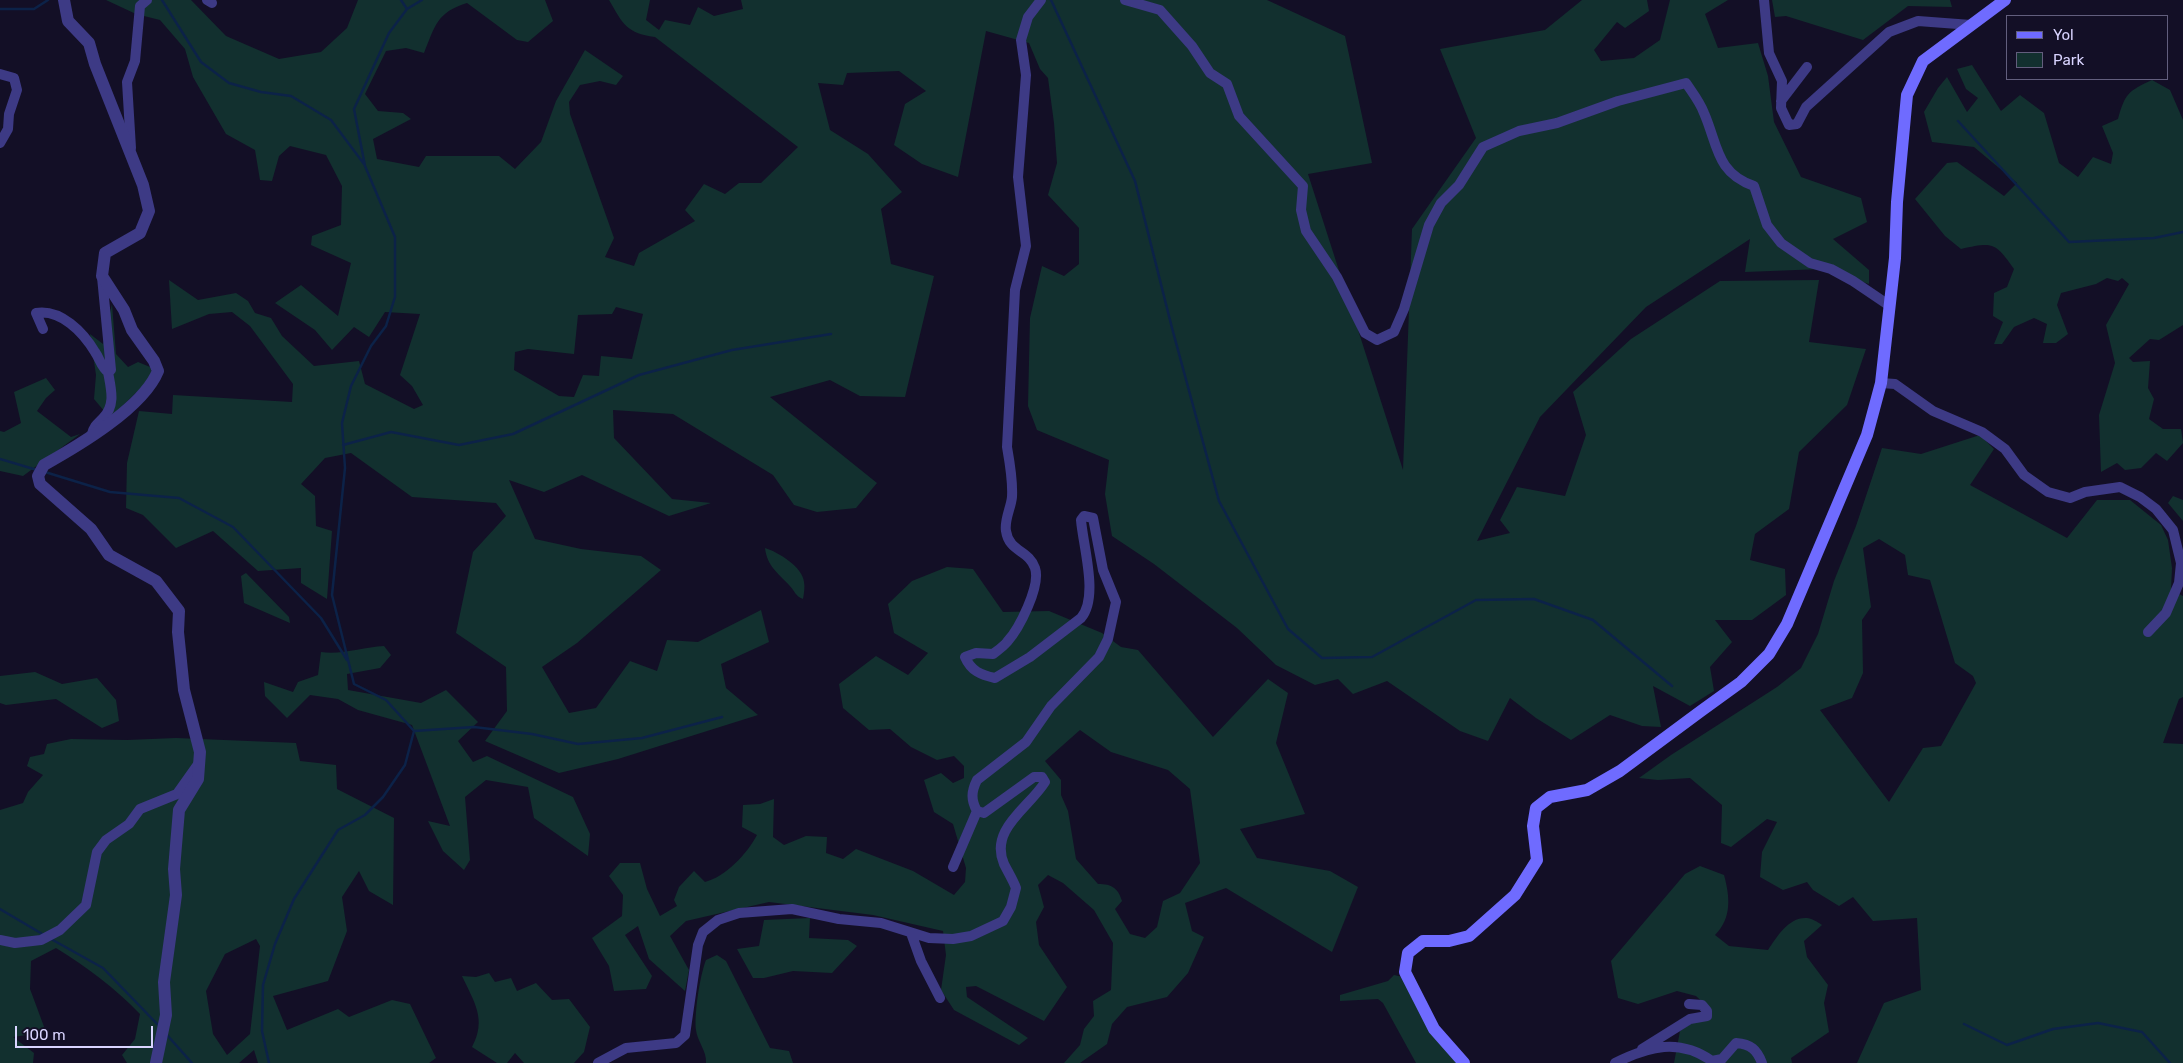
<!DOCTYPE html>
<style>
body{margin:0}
#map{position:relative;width:2183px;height:1063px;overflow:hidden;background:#130f26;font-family:Rubik,sans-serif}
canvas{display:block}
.legend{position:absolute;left:2006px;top:15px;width:162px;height:65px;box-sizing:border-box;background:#130f26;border:1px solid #625e7d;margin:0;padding:6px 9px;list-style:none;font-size:15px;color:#d9d4ff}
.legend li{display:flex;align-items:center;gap:10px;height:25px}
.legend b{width:25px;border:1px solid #625e7d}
.scale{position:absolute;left:15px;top:1026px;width:138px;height:22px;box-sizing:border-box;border:2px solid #d9d4ff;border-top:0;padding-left:6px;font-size:15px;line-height:18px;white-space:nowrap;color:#d9d4ff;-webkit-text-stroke:4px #130f26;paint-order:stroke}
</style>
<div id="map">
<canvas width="2183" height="1063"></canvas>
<ul class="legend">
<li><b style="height:6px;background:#6f6bff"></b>Yol</li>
<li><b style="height:14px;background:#12302f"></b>Park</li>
</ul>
<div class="scale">100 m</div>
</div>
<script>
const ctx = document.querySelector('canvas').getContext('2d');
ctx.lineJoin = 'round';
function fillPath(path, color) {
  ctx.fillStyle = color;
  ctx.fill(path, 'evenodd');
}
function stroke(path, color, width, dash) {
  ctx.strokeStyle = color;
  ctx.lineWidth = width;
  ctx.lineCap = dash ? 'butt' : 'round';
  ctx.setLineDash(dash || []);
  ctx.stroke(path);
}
fillPath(new Path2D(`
 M106,0H191L226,36L279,59L321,52L347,28L358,0H545L553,21L528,42L517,40L467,3C437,12 435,26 424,53L406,48L386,51L365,94L378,111L403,113L411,119L373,139L377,159L419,167L426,156H499L515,169L541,142L556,101L585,50L623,76L616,85L600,81L580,85L569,102L570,114L614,238L605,257L634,266L639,253L695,221L685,210L704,184L725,194L739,183H761L798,147L655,37C626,33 623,24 609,0H650L646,20L659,30L665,20L690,25L698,7L714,16L743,9L741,0H1267L1345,36L1372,163L1308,174L1403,470L1412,229L1476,138L1440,49L1545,30L1582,0H1647L1649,11L1625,28L1617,22L1594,50L1601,61L1634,58L1660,40L1670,0H1728L1705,14L1718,48L1758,43L1768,76L1774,122L1801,177L1861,198L1867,222L1833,239L1869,270V284L1822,269L1745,272L1750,239L1646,307L1540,417L1477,541L1510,533L1500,520L1517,487L1565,496L1586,435L1573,392L1631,339L1720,281L1819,280L1809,342L1866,349L1847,405L1799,452L1789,509L1755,534L1750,560L1785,569L1786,595L1752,620H1715L1732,642L1710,667L1714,691L1690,706L1653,686L1661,727L1642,726L1610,715L1571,740L1536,718L1510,698L1488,741L1460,731L1387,681L1353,694L1338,679L1315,685L1276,665L1237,628L1154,564L1112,536L1105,494L1109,460L1037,430L1028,406L1030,318L1042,266L1064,276L1079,264V228L1048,195L1057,163L1054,123L1048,78L1040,69L1029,43L986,31L958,177L922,164L894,145L905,104L926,91L899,71L847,73L843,85L818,83L830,130L868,154L902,192L881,209L891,264L934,276L905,397L860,396L830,380L770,397L877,483L856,508L817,512L794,505L773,475L673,414L613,410L614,438L672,499L711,503L669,516L582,475L544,492L509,480L535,539L581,549L641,556L661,570L577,643L542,667L569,713L596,708L630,661L657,671L667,640L698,642L761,610L769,642L721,664L726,688L758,715L618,759L559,773L485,741L507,711L506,667L456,633L473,552L506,516L496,503L412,497L351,453L325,458L301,484L315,496L316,526L332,531L327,599L301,583V568L258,571L213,531L176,548L143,515L126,508L127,463L139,411L172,414L173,395L292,402L293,384L250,326L232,312L209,314L172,329L169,280L198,300L236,293L248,301L255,313L271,318L282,336L314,366L359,361L365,384L414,409L423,405L412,386L400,375L420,314L385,312L369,337L354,327L332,350L315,330L275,303L301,285L338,316L351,263L311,245L312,236L341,225L342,186L326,155L290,146L279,156L272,181L260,180L255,150L226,134L193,77L185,49L160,20L136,14ZM616,307L643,314L632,359L601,356L599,376L583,375L574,397L559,396L514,370L515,352L528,349L574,354L578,315L612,314Z
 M1772,0H1950L1952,7L1908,6L1863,40L1786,16L1775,17Z
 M1972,65L2001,111L2020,95L2044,113L2059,163L2078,177L2093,157L2111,164L2113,153L2102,126L2118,119C2125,94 2128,91 2152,80L2170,90L2183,120V325L2159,340L2150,339L2129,358L2133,362L2150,361L2148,388L2154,399L2149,419L2163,429H2181L2183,443L2167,461L2156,453L2141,468L2125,470L2117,463L2101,472L2099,415L2115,363L2106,325L2129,284L2122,278L2118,281L2107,278L2096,284L2061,293L2057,305L2068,334L2056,343H2043L2047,324L2034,318L2014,327L2002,344H1994L2003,322L1993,316L1994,293L2007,287L2014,269C1995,242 1993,242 1961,249L1945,236L1915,199L1947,163L1957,162L2004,196L2017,183L1974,147L1932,142L1924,112L1938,88L1947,77L1967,112L1978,98L1966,89L1957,69Z
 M112,304L116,354L128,367L138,362L150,367L152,372L149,380L110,418L94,399L96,375L90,334L103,344Z
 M46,378L55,390L46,398L37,411L71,437L80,434L23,476L0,471V431L4,432L21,423L14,392Z
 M1980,435L1994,449L1970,485L2067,538L2097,500H2130L2161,525L2168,540L2172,568L2171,590L2183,596V697L2179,699L2163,743L2183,744V1063H1857L1884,1003L1921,990L1917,918L1873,921L1853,897L1839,906L1813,890L1807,882L1783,890L1760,877L1762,852L1777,822L1767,819L1731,847L1721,843L1722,805L1690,778L1658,780L1639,778L1671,755L1777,687L1801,668L1818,634L1834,581L1856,526L1882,448L1921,454ZM1879,539L1905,555L1908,575L1930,580L1955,663L1973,676L1976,683L1941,746L1923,748L1889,802L1820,710L1852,698L1863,673L1862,620L1871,607L1863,548Z
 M2173,496L2183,500V521L2168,503Z
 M765,548C778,552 803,567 804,582C805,587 804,593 803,599C795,596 795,591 789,585C778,573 767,566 765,548Z
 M947,567L973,569L1003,612L1049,611L1102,633L1121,647L1138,650L1213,737L1268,679L1288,693L1276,743L1305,814L1240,829L1257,858L1330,871L1358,887L1332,952L1226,888L1185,903L1192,931L1204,937L1188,973L1167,997L1127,1007L1112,1024L1107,1044L1080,1063H1064L1080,1045L1084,1029L1094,1016L1093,1001L1111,990L1113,943L1094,910L1063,883L1048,875L1038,885L1044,907L1036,922L1039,945L1067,987L1044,1021L976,986L966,987L967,997L1028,1038L1019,1045L954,1010L941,990L946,955L943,931L873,915L769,902L686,921L670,936L689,970L685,991L649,959L638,926L625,935L652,976L646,989L614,991L609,966L592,938L622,916L623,895L609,876L620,863H640L647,889L660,916L677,906L674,900L679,887L694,871L705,882C725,877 747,854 757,835L742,827L743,805L760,804L774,799L773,837L784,845L806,836L827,837L826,853L843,859L856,849L913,871L954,895L965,882L966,868L953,824L934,812L924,780L941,773L953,783L964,778V766L954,756L937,760L911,747L890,729L869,730L843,708L839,684L876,656L908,675L928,653L894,633L888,604L912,581ZM1080,730L1111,752L1168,770L1190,789L1200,863L1180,893L1163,901L1157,927L1145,938L1130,934L1115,909L1122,901C1118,888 1112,884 1098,884L1076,859L1068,811L1061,795V780L1045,761Z
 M246,573L289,617L290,623L244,603L241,576Z
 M384,646L391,655L380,668L347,674L348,690L421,703L446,690L478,722L458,741L473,762L487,756L573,797L590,834L588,856L534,818L528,787L486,780L465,797L470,860L464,870L443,851L428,821L450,826L412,725L358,710L338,699L310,695L287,718L265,696L264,682L293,692L298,682L318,675L321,652C342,655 363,647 384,646Z
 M35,672L62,684L97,678L116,700L119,721L102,728L56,699L6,705L0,703V676Z
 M176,738L296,743L300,761L336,765L337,789L394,818L393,905L369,891L359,871L342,897L347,931L328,981L273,996L287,1030L338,1009L349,1017L392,1000L410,1004L436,1058L429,1063H258L254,1050L239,1063H127L122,1055L135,1039L140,1014C115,988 87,967 56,948L31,961L30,989L46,1032L13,1037L34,1053L33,1063H0V810L23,803L28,792L43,775L27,766L30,757L44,754L47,744L71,739L127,740ZM256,939L260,946L250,1034L227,1055L213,1034L206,991L225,954Z
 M1700,866L1724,875C1730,897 1732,918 1715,935L1729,946L1768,950C1777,937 1788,917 1807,918C1811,918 1818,922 1822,925L1804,941L1807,957L1828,985L1824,1003L1829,1032L1791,1058L1792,1063H1674L1680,1031L1711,1010L1696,996L1677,991L1638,1004L1618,998L1611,961L1685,874Z
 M810,918L809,938L848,940L857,946L832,973L793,971L764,978H753L737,949L759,946L764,920Z
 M717,955L726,961L770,1048L789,1051L793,1063H706C707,1051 697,1041 696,1030C694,1014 700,975 706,960Z
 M489,973L495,982L511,978L517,991L536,983L552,1000L569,999L590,1027L584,1052L574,1063H524L515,1053L507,1063H497L472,1047C487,1019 474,1002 462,976L476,977Z
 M1394,975L1403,977L1458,1063H1416L1383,1003L1378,999L1340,1001V995L1388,981Z`), '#12302f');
stroke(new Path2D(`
 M162,0L201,62L229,83L261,92L291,96L331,120L364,164
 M401,0L407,9
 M1051,0L1135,181L1172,328L1219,501L1288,629L1322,658L1372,657L1476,600L1534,599L1593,620L1672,686
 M0,9H34L48,0
 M1958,121L2069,242L2154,238L2183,232
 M343,445L391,432L459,445L513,434L639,375L732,350L831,334
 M0,459L37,470
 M45,472L110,492L179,498L233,527L321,618L347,660
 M414,731L474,727L532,734L578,744L642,738L722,717
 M0,909L44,935
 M51,939L103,968L160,1027
 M1964,1024L2007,1045L2053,1029L2098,1023L2142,1032L2170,1063
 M167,1035L192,1063
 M269,1063L262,1031L263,985L275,944L294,899L338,830L365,815L383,797L405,765L414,731L386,700L354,684L332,595L345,468L342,423L351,386L371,346L386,326L395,297V237L365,166L354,109L389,33L407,9L422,0`), '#0c2248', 2.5);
stroke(new Path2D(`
 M207,0L212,3
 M1125,0L1160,10L1192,46L1210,73L1227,84L1239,116L1303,186L1301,210L1306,231L1337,277L1365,333L1377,340L1394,332L1404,309L1429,225L1441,203L1459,185L1483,147L1519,131L1557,123L1618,101L1686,83C1692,92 1700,102 1704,113C1718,145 1716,173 1754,186L1767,225L1781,243L1810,263L1831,269L1853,281L1890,306
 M1764,0L1769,53L1782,81L1781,108L1789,125L1797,124L1806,107L1889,32L1918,21L1971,25
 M0,74L14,78L17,90L9,114L8,129L0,143
 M1781,101L1807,67
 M131,148L127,82L135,61L140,6L147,0
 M43,329L36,313C61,309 83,332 95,352C100,359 101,367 108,372L111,370L102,277
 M1881,383L1895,384L1933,411L1982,432L2005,449L2024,475L2048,492L2070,498L2085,492L2120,487L2140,497L2156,509L2173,530L2181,563L2179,583L2166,613L2148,632
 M92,434C94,426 97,424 103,418C116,405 111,389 108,372
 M953,867L977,811
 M911,933L921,961L940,998
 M0,940L15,943L41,940L60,930L86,905L97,852L106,840L129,824L140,809L177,794L199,763
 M1642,1049L1690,1019L1707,1016V1011L1702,1005L1689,1004
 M598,1063L626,1048L676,1043L685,1035L698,945L703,932L718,920L739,913L792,909L839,919L881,923L929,938L953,939L971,936L1003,921L1011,907L1016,888C1013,880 1008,872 1004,864C989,829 1029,808 1045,782L1042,777H1034L984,813L977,811C971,800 971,792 977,780L1026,742L1051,706L1099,657L1108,639L1116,602L1103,570L1093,518L1084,516L1081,520C1083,546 1099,597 1081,618L1030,657L995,678C981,675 971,671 965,657L976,653L993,654C998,650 1003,647 1007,642C1019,629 1041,586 1035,568C1029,550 1009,552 1006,531C1004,520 1011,508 1012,497C1013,480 1010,464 1007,447L1015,290L1026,246L1018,177L1026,75L1021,40L1028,17L1041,0
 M1615,1063C1649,1046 1679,1038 1712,1061L1722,1059L1736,1043C1751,1044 1757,1050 1762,1063`), '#3d3a85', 10);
stroke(new Path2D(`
 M64,0L68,21L89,43L95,64L143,185L149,211L140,233L105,253L102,276L124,310L132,330L154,361L158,371C143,408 78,446 44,465L38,476L40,484L91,529L109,555L156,581L179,611L178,632L184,690L200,752L198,779L179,810L174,869L176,895L164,982L166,1015L156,1063`), '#3d3a85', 12);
stroke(new Path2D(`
 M1464,1063L1434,1029L1405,972L1408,953L1423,941H1449L1469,936L1515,895L1537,860L1533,826L1536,808L1550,797L1587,790L1620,771L1701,711L1741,682L1769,654L1787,624L1867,435L1881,383L1895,258L1897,202L1907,95L1923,61L2005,0`), '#6f6bff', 12);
</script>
